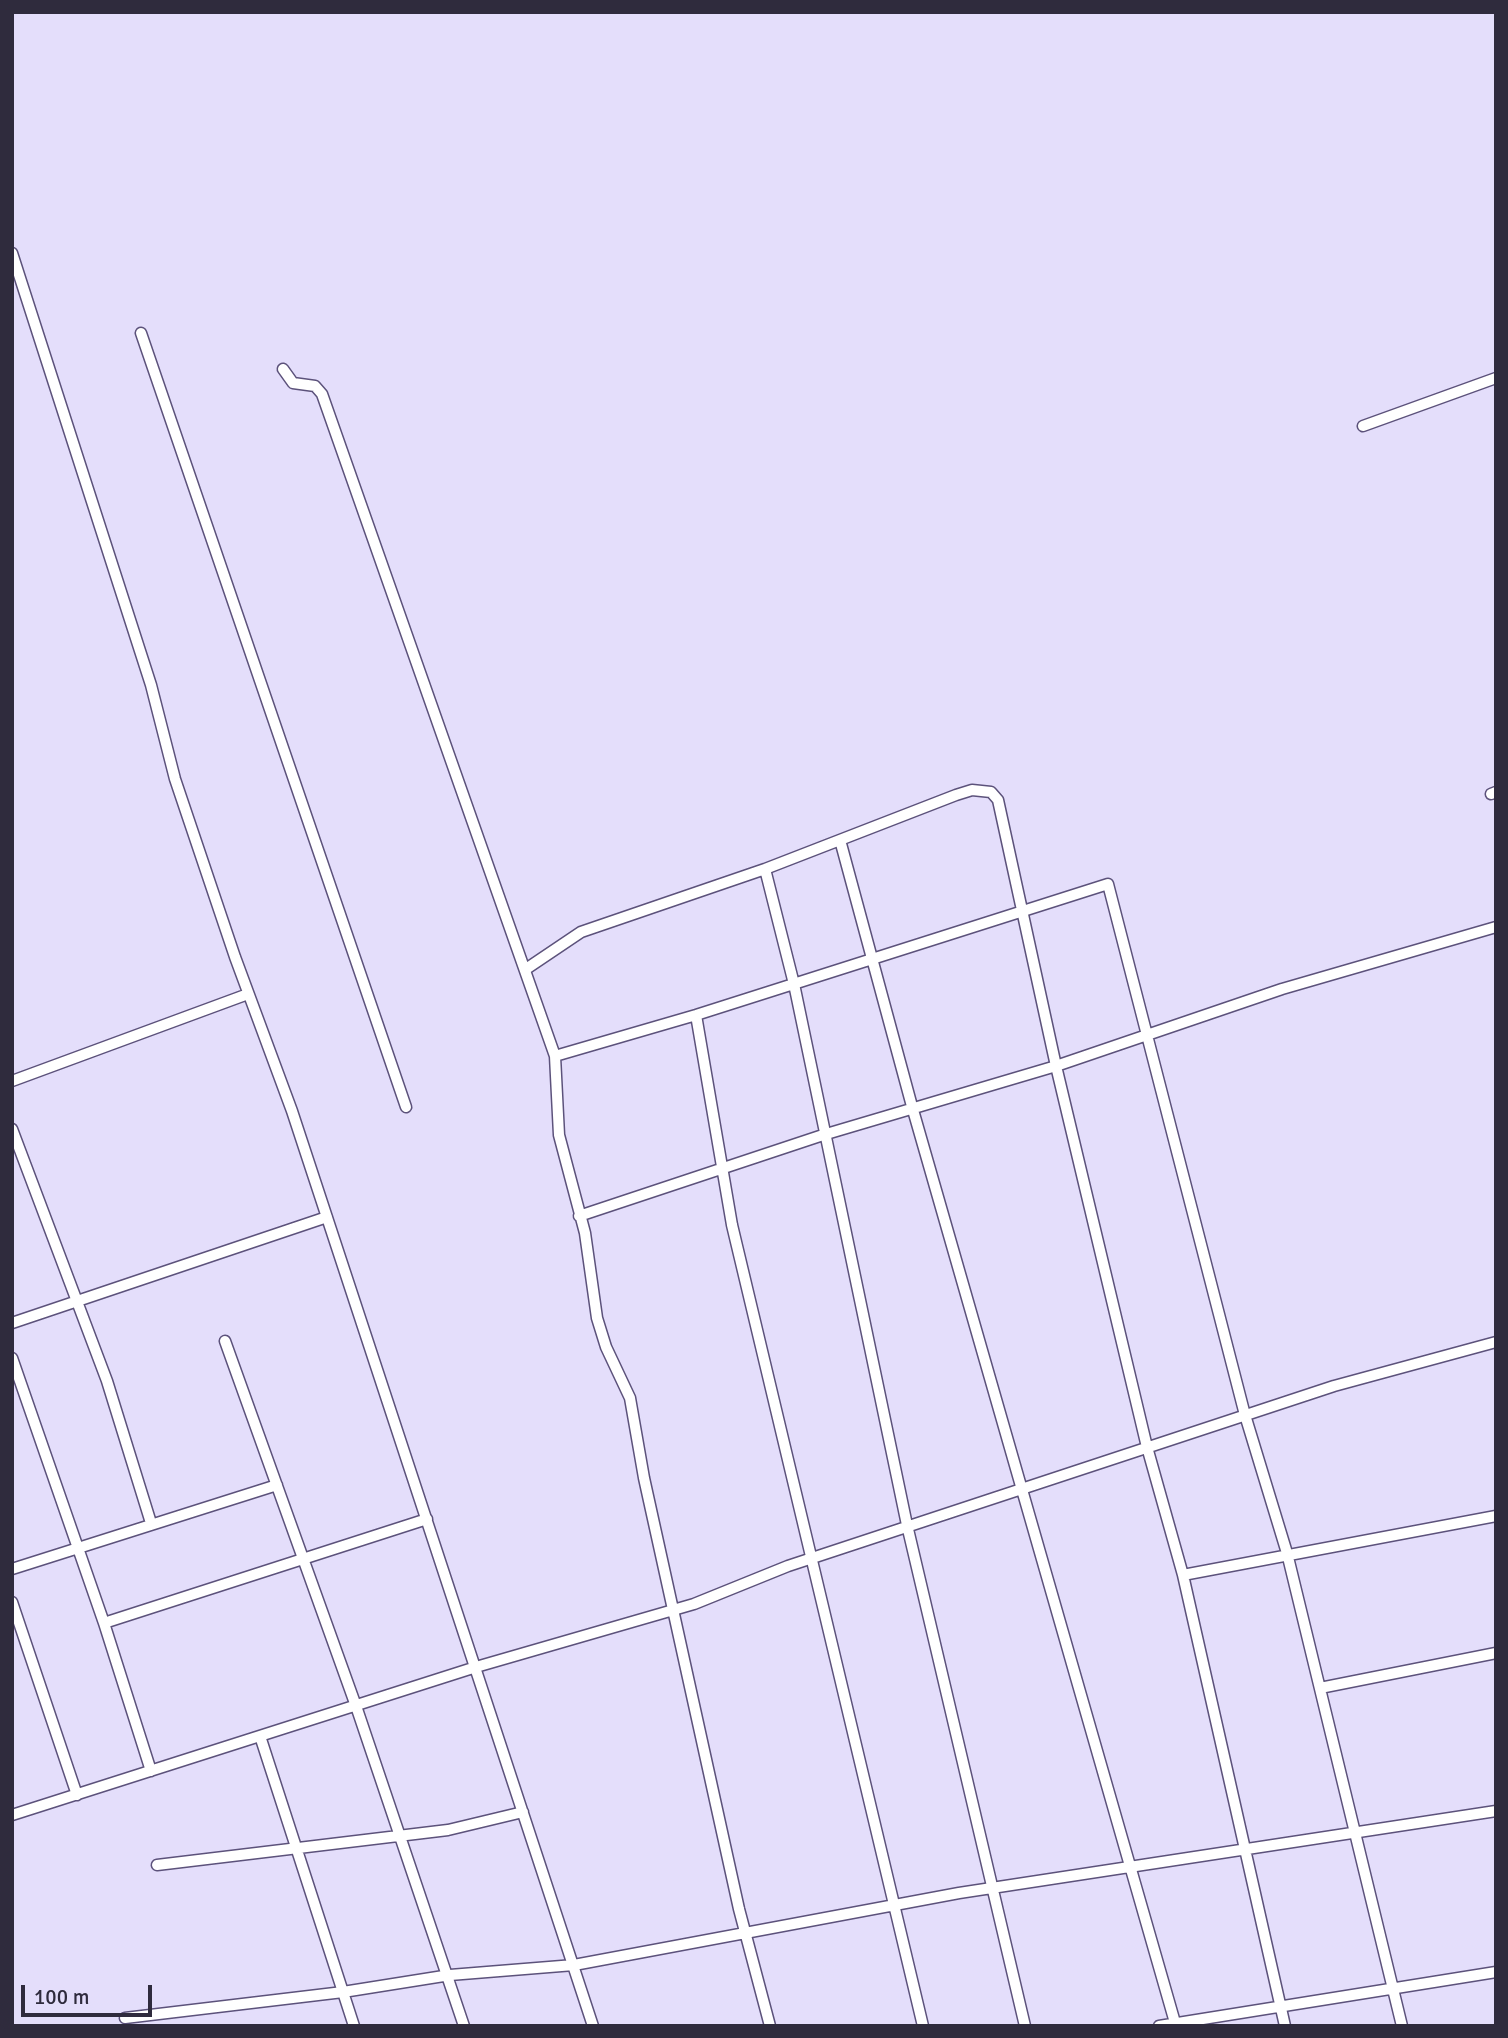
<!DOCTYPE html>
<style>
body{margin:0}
#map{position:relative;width:1508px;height:2038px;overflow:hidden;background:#e4defb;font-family:Signika,sans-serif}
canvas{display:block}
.frame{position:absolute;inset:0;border:14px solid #2f2b3d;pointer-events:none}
.scale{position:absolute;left:21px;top:1985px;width:131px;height:32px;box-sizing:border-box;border:4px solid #2f2b3d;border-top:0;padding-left:9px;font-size:21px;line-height:24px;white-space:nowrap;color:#2f2b3d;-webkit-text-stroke:5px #e4defb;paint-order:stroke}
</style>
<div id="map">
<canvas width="1508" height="2038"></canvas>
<div class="frame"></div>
<div class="scale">100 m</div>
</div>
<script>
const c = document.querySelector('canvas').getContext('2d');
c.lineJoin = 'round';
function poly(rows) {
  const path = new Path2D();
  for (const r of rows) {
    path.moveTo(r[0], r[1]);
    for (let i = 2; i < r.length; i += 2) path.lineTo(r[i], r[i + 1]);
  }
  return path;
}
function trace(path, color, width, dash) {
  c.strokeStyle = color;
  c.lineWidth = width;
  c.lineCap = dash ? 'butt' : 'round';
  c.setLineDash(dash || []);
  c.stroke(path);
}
const minor = poly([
 [12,253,151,685,175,779,235,957,292,1111,593,2026],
 [141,333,406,1107],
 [283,369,293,383,315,386,322,394,555,1056],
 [1363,426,1496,378],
 [1491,794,1496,792],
 [840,840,913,1110,1176,2026],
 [765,869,794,984,907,1525,1025,2026],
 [526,969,581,932,765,869,956,795,972,790,991,792,998,800,1056,1066,1147,1447,1183,1575,1285,2026],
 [696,1015,732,1225,923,2026],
 [12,1081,248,994],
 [12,1129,107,1381,151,1523],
 [579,1216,823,1135,1056,1066,1282,989,1496,927],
 [12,1323,327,1217],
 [225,1341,356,1706,464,2026],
 [12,1358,104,1623,151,1771],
 [12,1569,277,1485],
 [1183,1575,1496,1516],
 [12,1602,77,1795],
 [104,1623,427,1519],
 [1320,1688,1496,1653],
 [260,1736,354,2026],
 [12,1815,476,1667,694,1604,788,1566,1334,1386,1496,1342],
 [157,1865,448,1830,523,1812],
 [125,2018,343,1992,450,1975,574,1965,959,1893,1496,1811],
 [770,2026,739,1909,644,1478,630,1398,606,1347,597,1318,585,1233,559,1135,555,1056,696,1015,1108,884,1245,1415,1287,1553,1402,2026],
 [1159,2026,1496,1972]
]);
trace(minor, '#5c527b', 13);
trace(minor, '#fff', 10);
</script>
